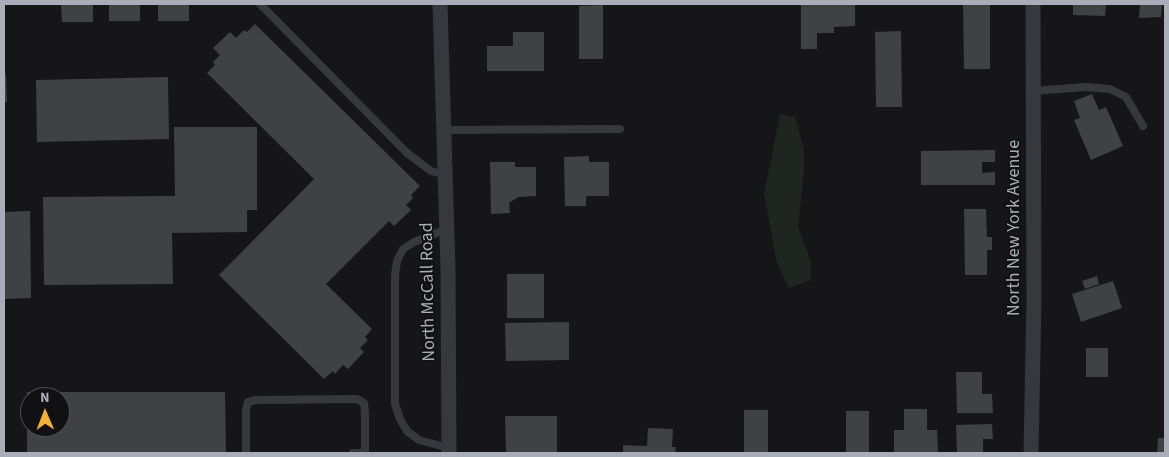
<!DOCTYPE html>
<style>
body{margin:0}
#map{position:relative;width:1169px;height:457px;overflow:hidden;background:#161618;font-family:"Source Sans 3",sans-serif}
canvas{display:block}
.frame{position:absolute;inset:0;border:5px solid #a8adb8;pointer-events:none}
.north{position:absolute;left:20px;top:387px;width:50px;height:50px;box-sizing:border-box;background:#111113;border:1px solid #4d4f55;border-radius:50%;rotate:359deg;font-size:14px;font-weight:700;line-height:20px;text-align:center;color:#a8adb8}
.north::after{content:'';display:block;margin:auto;width:18px;height:22px;background:#f2b134;clip-path:polygon(50% 0,100% 100%,50% 72%,0 100%)}
</style>
<div id="map">
<canvas width="1169" height="457"></canvas>
<div class="frame"></div>
<div class="north">N</div>
</div>
<script>
const c = document.querySelector('canvas').getContext('2d');
c.lineJoin = 'round';
function paint(path, color) {
  c.fillStyle = color;
  c.fill(path, 'evenodd');
}
function poly(rows) {
  const path = new Path2D();
  for (const r of rows) {
    path.moveTo(r[0], r[1]);
    for (let i = 2; i < r.length; i += 2) path.lineTo(r[i], r[i + 1]);
  }
  return path;
}
function trace(path, color, width, dash) {
  c.strokeStyle = color;
  c.lineWidth = width;
  c.lineCap = dash ? 'butt' : 'round';
  c.setLineDash(dash || []);
  c.stroke(path);
}
function label(font, color, halo, rows, align = 'center') {
  c.font = font + ' "Source Sans 3",sans-serif';
  c.lineWidth = 4;
  c.setLineDash([]);
  c.textBaseline = 'middle';
  c.strokeStyle = halo;
  c.fillStyle = color;
  for (const [text, x, y, turn = 0] of rows) {
    c.save();
    c.translate(x, y);
    c.rotate((+turn || 0) * Math.PI / 180);
    c.textAlign = isNaN(turn) ? turn : align;
    if (halo) c.strokeText(text, 0, 0);
    c.fillText(text, 0, 0);
    c.restore();
  }
}
paint(poly([
 [780,114,795,117,804,150,804,172,798,226,811,262,811,280,789,288,777,263,764,194]
]), '#1e261f');
paint(poly([
 [61,4,93,4,93,22,62,22],
 [109,4,140,4,140,21,109,21],
 [158,4,189,4,189,21,158,21],
 [801,4,855,4,855,26,834,27,834,33,817,33,817,49,801,49],
 [963,4,990,4,990,69,964,69],
 [1073,4,1106,4,1105,16,1073,15],
 [1140,4,1162,4,1161,17,1139,18],
 [603,5,603,59,579,59,579,6],
 [255,24,420,186,411,195,413,198,406,205,411,210,394,226,389,221,326,284,372,329,365,337,368,340,360,348,364,352,348,369,343,365,335,374,333,371,324,379,219,275,314,179,207,73,215,65,213,62,220,55,213,48,230,32,236,38,244,30,247,32],
 [901,31,902,107,876,107,875,32],
 [513,32,544,32,544,71,487,71,487,46,513,46],
 [4,75,6,75,7,102,4,102],
 [168,77,169,139,37,142,36,80],
 [1092,94,1099,110,1106,107,1123,146,1091,160,1074,120,1080,118,1074,101],
 [174,127,257,127,257,210,247,210,247,232,172,233,173,284,44,285,43,197,175,196],
 [995,150,995,162,982,162,982,173,995,172,995,185,921,185,921,151],
 [589,156,589,162,609,162,609,196,586,196,586,206,565,206,564,157],
 [490,162,515,162,515,167,536,167,536,196,518,197,509,203,510,213,491,214],
 [964,209,986,209,987,237,992,237,992,250,987,250,987,275,965,275],
 [30,211,31,298,4,299,4,212],
 [507,274,544,274,544,318,507,318],
 [1097,276,1099,284,1085,289,1082,281],
 [1113,281,1122,308,1081,322,1072,294],
 [569,322,569,360,506,361,505,323],
 [1086,348,1108,348,1108,377,1086,377],
 [956,372,982,372,982,394,992,394,993,413,957,413],
 [27,392,225,392,226,453,27,453],
 [30,397,60,397,60,427,30,427],
 [904,409,927,409,927,430,937,430,938,453,894,453,894,430,904,430],
 [744,410,768,410,768,453,744,453],
 [846,411,869,411,869,453,846,453],
 [505,416,557,416,557,453,506,453],
 [992,424,993,439,983,439,983,453,957,453,956,425],
 [648,428,673,429,672,447,676,447,675,453,623,453,623,445,647,446],
 [1158,438,1165,438,1165,453,1157,453]
]), '#404145');
trace(poly([
 [260,4,407,153,431,171,446,175],
 [1033,91,1085,87,1110,89,1126,97,1143,126],
 [444,130,620,129],
 [447,229,414,242,403,249,397,261,395,275,395,404,400,419,407,431,419,440,449,448],
 [246,453,246,410,248,402,256,400,357,399,364,403,365,412,365,453],
 [353,453,365,453]
]), '#37383d', 8);
trace(poly([
 [440,4,448,269,449,453],
 [1031,453,1034,300,1033,4]
]), '#37383d', 15);
label('18px', '#a8adb8', '#111113', [
 ["North New York Avenue",1015,228,-90],
 ["North McCall Road",429,292,-91]
]);
</script>
